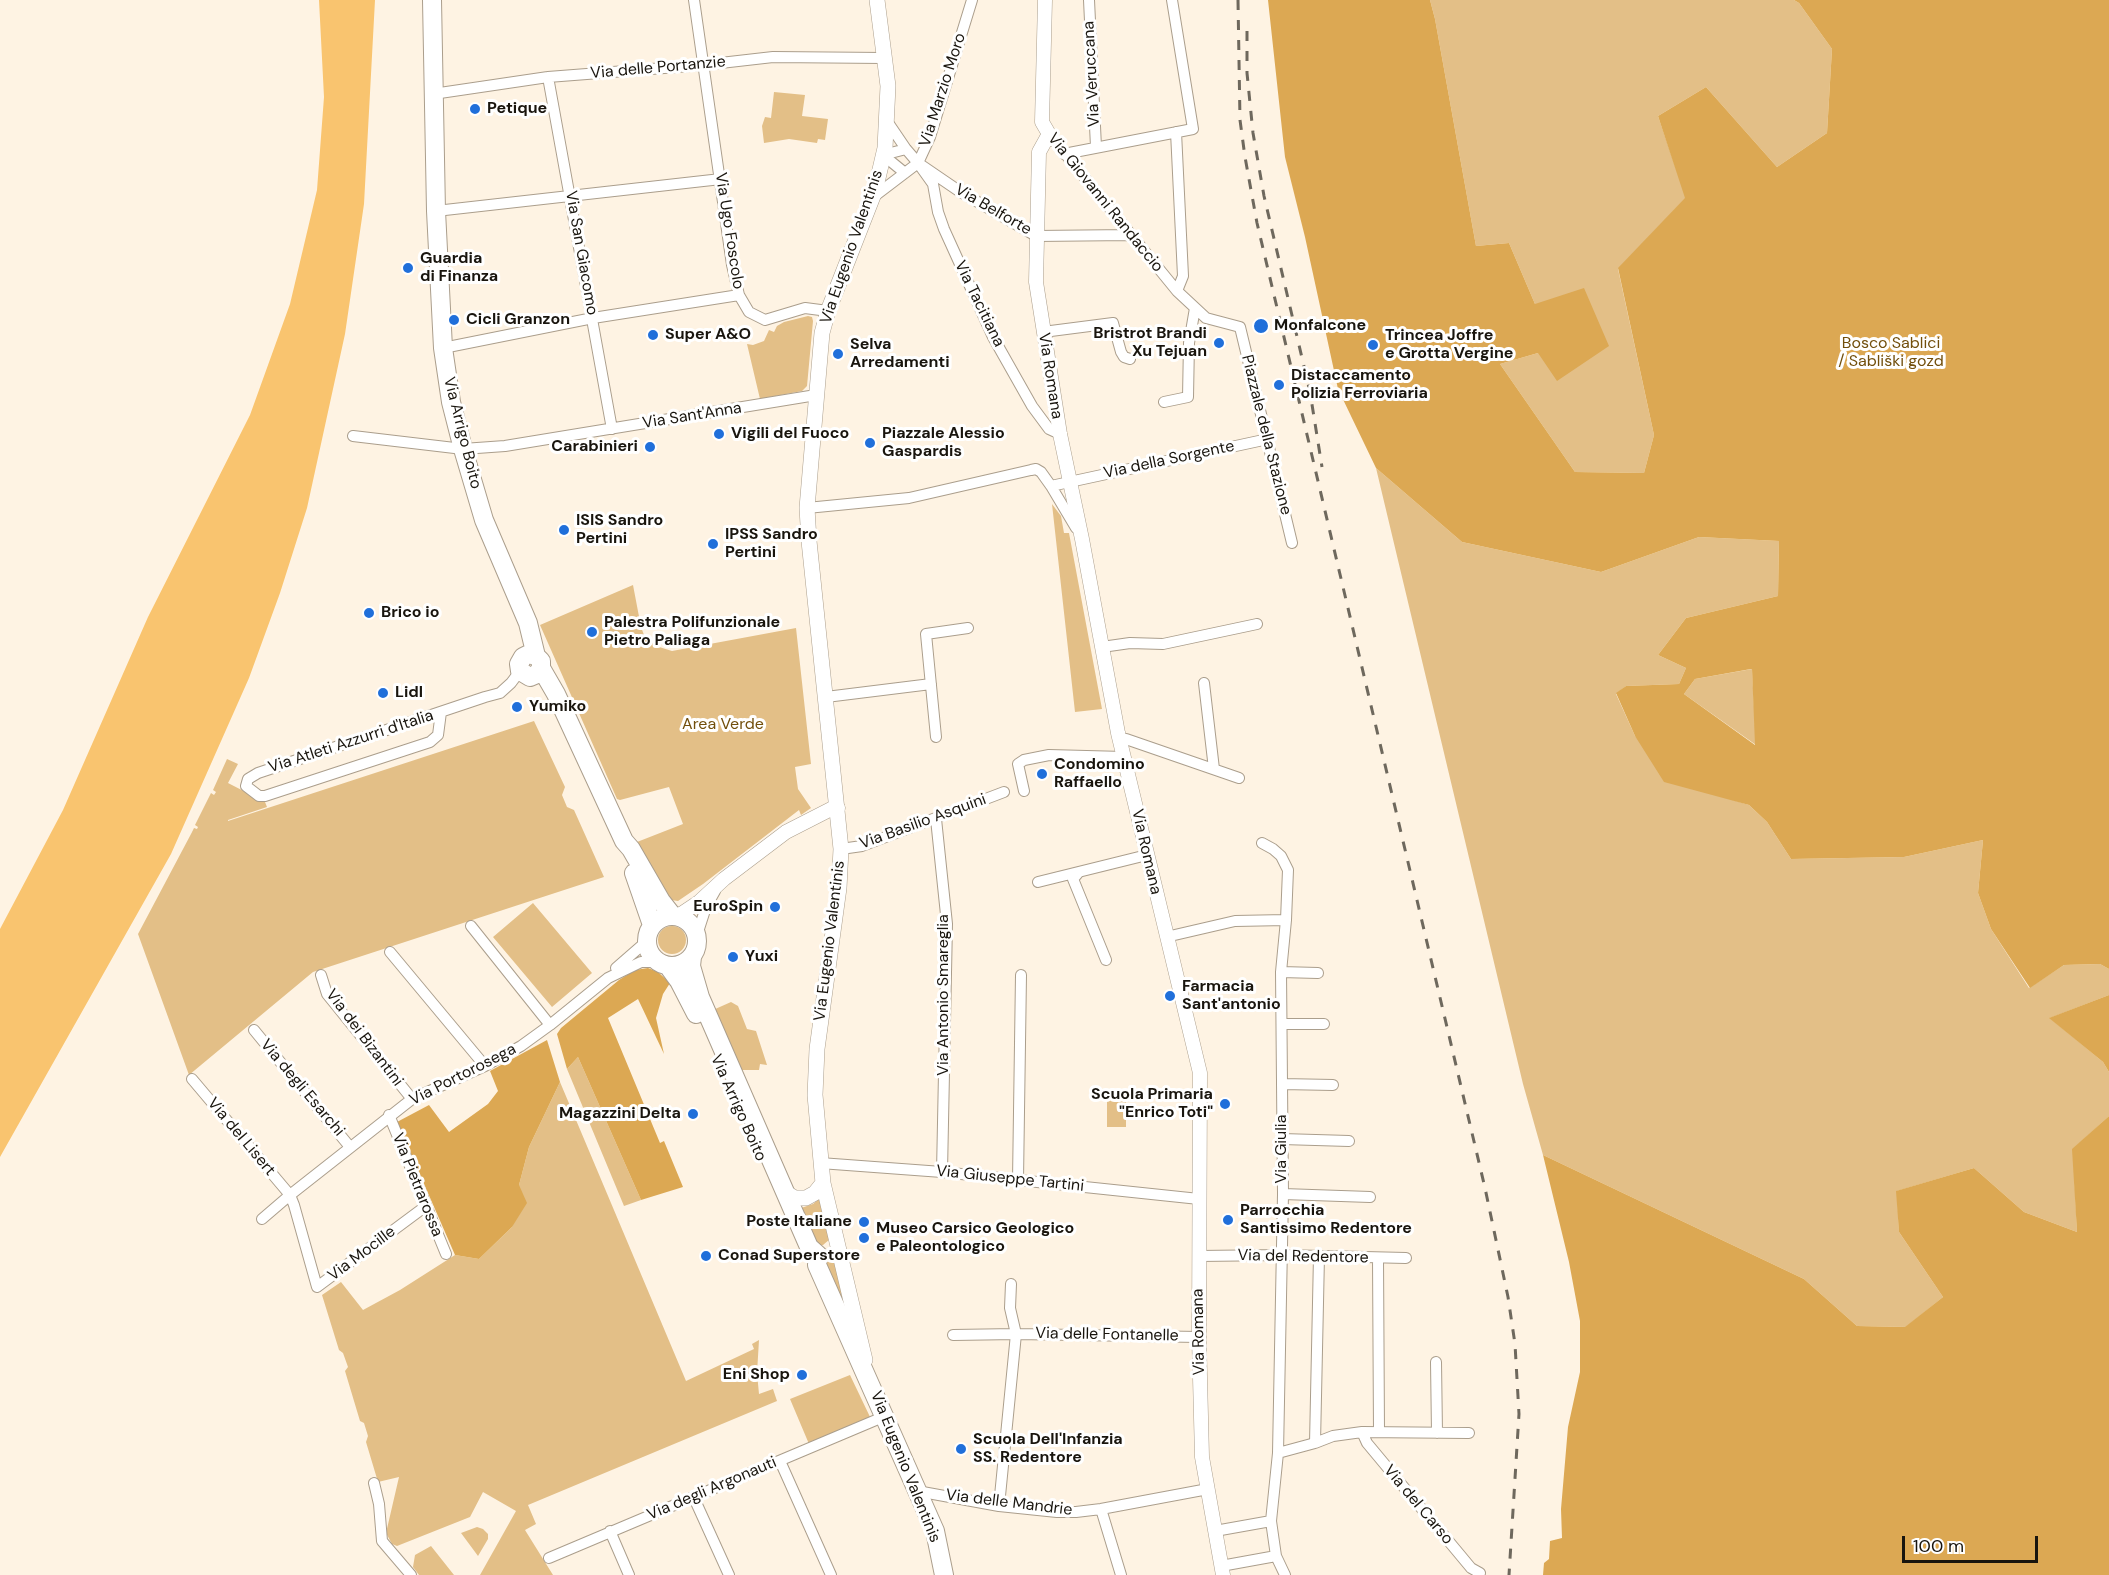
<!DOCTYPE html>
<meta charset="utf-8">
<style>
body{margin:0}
#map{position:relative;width:2109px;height:1575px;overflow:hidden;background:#fef3e3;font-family:"DM Sans",sans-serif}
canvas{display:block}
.scale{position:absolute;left:1902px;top:1536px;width:136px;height:27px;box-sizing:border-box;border:3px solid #19150e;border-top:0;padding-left:8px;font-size:18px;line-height:21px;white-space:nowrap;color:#19150e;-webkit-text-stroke:4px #fff;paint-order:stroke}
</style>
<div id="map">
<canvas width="2109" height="1575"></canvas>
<div class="scale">100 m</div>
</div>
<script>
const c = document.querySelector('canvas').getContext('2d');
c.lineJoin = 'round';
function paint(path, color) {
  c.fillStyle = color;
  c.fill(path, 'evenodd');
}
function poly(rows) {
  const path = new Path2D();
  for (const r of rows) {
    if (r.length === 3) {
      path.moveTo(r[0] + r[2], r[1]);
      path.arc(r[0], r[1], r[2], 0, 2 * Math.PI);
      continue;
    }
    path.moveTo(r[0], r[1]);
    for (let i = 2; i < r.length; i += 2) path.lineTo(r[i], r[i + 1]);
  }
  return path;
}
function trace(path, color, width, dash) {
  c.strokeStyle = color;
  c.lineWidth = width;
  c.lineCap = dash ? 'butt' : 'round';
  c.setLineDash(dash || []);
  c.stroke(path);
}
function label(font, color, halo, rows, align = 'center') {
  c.font = font + ' "DM Sans",sans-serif';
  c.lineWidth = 6;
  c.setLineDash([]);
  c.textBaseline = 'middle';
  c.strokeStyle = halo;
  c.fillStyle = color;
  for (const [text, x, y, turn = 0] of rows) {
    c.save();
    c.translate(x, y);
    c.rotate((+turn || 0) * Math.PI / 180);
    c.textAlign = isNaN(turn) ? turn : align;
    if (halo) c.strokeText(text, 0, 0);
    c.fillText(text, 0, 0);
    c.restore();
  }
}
paint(poly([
 [1430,0,1794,0,1799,3,1832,49,1827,133,1777,167,1706,87,1658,116,1686,198,1618,269,1654,435,1644,473,1575,472,1500,364,1538,353,1535,304,1509,243,1476,246,1435,19],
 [774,92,805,95,802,116,828,119,825,140,818,139,817,143,789,139,764,143,762,126,765,117,771,118],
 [808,316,812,317,813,321,807,386,802,391,760,399,747,344,753,345,764,341,769,330,774,332,777,326,784,322],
 [1376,468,1462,542,1601,572,1699,537,1779,541,1778,596,1686,618,1658,655,1686,668,1679,684,1626,686,1616,694,1635,736,1720,796,1749,805,1767,822,1791,859,1904,857,1983,840,1978,893,1991,929,2029,988,2064,965,2100,964,2109,969,2109,995,2050,1018,2103,1062,2109,1072,2109,1116,2073,1149,2077,1232,2024,1212,1974,1168,1897,1191,1899,1232,1943,1297,1906,1327,1857,1326,1804,1279,1543,1155,1523,1084],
 [1052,504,1061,516,1064,533,1069,533,1102,709,1075,712],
 [633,585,641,627,644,635,656,646,672,651,796,628,811,764,795,767,798,789,811,808,801,815,799,810,703,884,678,901,671,900,669,898,637,842,683,824,669,787,620,800,617,799,540,625],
 [1752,669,1756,745,1684,694,1695,679],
 [534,721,565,787,562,795,567,807,574,810,604,877,313,972,189,1075,138,934,191,834,194,828,197,829,198,827,195,825,211,793,214,795,216,792,213,790,227,759,238,764,228,783,265,802,267,807,228,820,228,821],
 [533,903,592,973,552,1007,493,937],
 [672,940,14],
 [731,1002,738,1006,747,1029,756,1031,767,1065,760,1064,759,1070,738,1070,713,1010],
 [578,1057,641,1200,624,1206,567,1069],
 [560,1082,686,1381,754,1349,752,1344,759,1340,757,1373,759,1394,773,1389,777,1401,528,1505,536,1524,525,1530,553,1575,480,1575,516,1511,483,1492,470,1517,397,1546,392,1544,386,1533,399,1477,378,1482,366,1442,368,1436,364,1423,360,1421,345,1371,348,1367,343,1353,339,1350,322,1295,341,1282,363,1310,400,1290,455,1255,479,1259,512,1227,519,1185,529,1147],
 [1107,1096,1126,1096,1126,1127,1107,1127],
 [819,1199,830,1239,823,1245,818,1246,801,1208,813,1204],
 [832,1250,845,1309,822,1254],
 [850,1375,871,1419,809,1444,790,1399],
 [477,1527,483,1529,488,1534,488,1539,478,1556,461,1533],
 [431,1546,454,1575,419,1575,413,1567,415,1555]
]), '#e3bf87');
paint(poly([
 [1268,0,1430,0,1435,19,1476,246,1509,243,1535,304,1584,288,1609,346,1557,381,1538,353,1500,364,1575,472,1644,473,1654,435,1618,268,1685,198,1658,116,1706,87,1777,167,1827,133,1832,49,1799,3,1794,0,2109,0,2109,969,2100,964,2064,965,2030,988,1991,929,1978,893,1983,840,1904,857,1791,859,1767,822,1749,805,1664,782,1635,736,1616,693,1626,686,1679,684,1686,668,1658,655,1686,618,1778,596,1779,541,1699,537,1601,572,1462,542,1376,468,1338,389,1305,237,1285,157],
 [1751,669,1752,669,1755,745,1684,694,1695,679],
 [648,968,658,972,670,983,663,994,656,1018,664,1054,638,999,608,1018,660,1143,664,1141,683,1187,641,1200,578,1057,567,1069,557,1034,561,1028,619,980,635,970],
 [2109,995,2109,1072,2103,1062,2049,1018],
 [547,1040,560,1082,529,1147,519,1185,527,1203,512,1227,479,1259,455,1255,397,1122,429,1105,449,1132,488,1104,498,1091,490,1071],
 [2109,1116,2109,1575,1543,1575,1544,1563,1549,1559,1550,1541,1562,1538,1561,1509,1568,1427,1580,1372,1580,1321,1569,1262,1543,1155,1804,1279,1857,1326,1905,1327,1943,1297,1899,1232,1896,1191,1974,1168,2024,1212,2077,1232,2072,1149]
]), '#dca853');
paint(poly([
 [319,0,375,0,364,204,345,334,307,508,280,593,249,678,171,854,0,1157,0,929,63,810,148,617,250,415,290,304,317,190,324,97]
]), '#f9c46f');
const minor = poly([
 [694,0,732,265,739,295,749,312,765,320,805,308,828,311],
 [1089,0,1096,147],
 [548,77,612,429],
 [433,94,548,77,703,65,773,57,884,58],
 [887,121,906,149,918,163,959,191,1036,236,1130,235],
 [1176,132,1183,276,1177,291],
 [1049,134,1177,291,1206,318,1240,327,1292,543],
 [1064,154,1193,129,1172,0],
 [883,155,905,173],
 [883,155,906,149],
 [918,163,933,184,938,212,944,229,993,337,1032,406,1049,429,1060,434],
 [872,198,918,163,930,137,972,0],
 [436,211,721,179],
 [1043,332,1113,323,1121,352,1124,357,1130,359],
 [443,348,593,318,739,295],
 [1164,402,1188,397,1189,343,1195,308],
 [353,436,463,449,505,446,816,395],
 [1051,486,1076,528],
 [807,508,909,498,1031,470,1036,469,1041,472,1051,486,1268,439],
 [1102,647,1130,643,1163,644,1257,624],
 [1204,683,1214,769],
 [826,697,931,684],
 [441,712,438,735,430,742,265,796,259,796,246,786,248,779,258,773,485,697,500,693,511,683,520,671],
 [936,737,926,634,968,628],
 [1120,740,1126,739,1239,778],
 [1024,791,1018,764,1024,760,1049,755,1124,757],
 [936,819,947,924,942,1172],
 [1262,843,1273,849,1281,856,1288,870,1286,920,1281,972,1283,1194,1278,1453,1271,1521,1276,1556,1285,1575],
 [841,849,862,846,1004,792],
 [1079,872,1073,879,1106,960],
 [1038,882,1147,855],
 [471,926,550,1025],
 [697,935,706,907,715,891],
 [1166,937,1235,921,1286,920],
 [390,952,485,1066],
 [616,968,647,941],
 [1281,972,1318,973],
 [321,975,327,994,412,1099],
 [1282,1024,1324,1024],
 [254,1030,350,1147],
 [192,1079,290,1195,294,1205,317,1287,426,1206],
 [1282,1084,1333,1085],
 [389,1115,446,1254],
 [1282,1139,1349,1141],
 [820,1163,942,1172,1199,1199],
 [1018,1180,1021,975],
 [1283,1194,1370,1197],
 [262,1219,290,1195,412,1099,485,1066,521,1046,550,1025,608,978,641,962,658,962],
 [1199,1256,1282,1255,1406,1258],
 [1378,1258,1379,1431],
 [953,1335,1016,1334,1199,1337],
 [1436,1362,1437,1433],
 [1362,1432,1367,1443,1471,1568,1480,1573],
 [1315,1443,1319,1256],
 [1278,1453,1315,1443,1333,1436,1362,1432,1469,1433],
 [780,1461,831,1575],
 [374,1483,379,1504,382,1541,411,1575],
 [917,1491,999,1506,1057,1512,1076,1512,1101,1509,1208,1489],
 [694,1498,729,1575],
 [999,1506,1016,1334,1010,1308,1011,1284],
 [1101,1509,1121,1575],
 [610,1531,629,1575],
 [1215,1531,1271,1521],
 [549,1558,876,1420],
 [1221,1566,1276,1556]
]);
const tertiary = poly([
 [1045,0,1042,122,1049,134,1039,152,1036,282,1060,434,1082,539,1118,733,1200,1073,1199,1337,1202,1457,1223,1575],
 [678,916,699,902,724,879,786,832,831,809,838,808]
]);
const secondary = poly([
 [786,1193,795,1198,806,1198,815,1193,823,1183],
 [865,1360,823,1183,815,1095,817,1049,839,888,841,849,809,541,807,508,822,333,828,311,875,191,885,148,888,86,877,0]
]);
const primary = poly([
 [432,0,436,211,443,348,451,402,463,449,484,520,528,623,536,656,541,661,541,668,556,694,624,841,631,849,661,901,672,915],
 [536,656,529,654,523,657,519,664,520,671,530,677,537,674,541,668],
 [634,873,652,925],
 [672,941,25],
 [692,957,691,966,700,997,809,1247,818,1255,817,1265,935,1531,944,1575],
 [668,966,679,981,696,1014]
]);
trace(minor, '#ab9e8c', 12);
trace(tertiary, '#ab9e8c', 15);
trace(secondary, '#ab9e8c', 16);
trace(primary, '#ab9e8c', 20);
trace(minor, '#fff', 10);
trace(tertiary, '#fff', 14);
trace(secondary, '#fff', 15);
trace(primary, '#fff', 18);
trace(poly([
 [1238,0,1240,120,1245,157,1257,223,1485,1188,1508,1297,1515,1344,1519,1414,1509,1575],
 [1247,31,1247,73,1253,133,1264,196,1310,392,1322,467]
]), '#6e685d', 3, [10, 10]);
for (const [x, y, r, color] of [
 [475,109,6,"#206fda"],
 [408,268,6,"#206fda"],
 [454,320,6,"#206fda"],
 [1261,326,8,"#206fda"],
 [653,335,6,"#206fda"],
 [1219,343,6,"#206fda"],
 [1373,345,6,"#206fda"],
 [838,354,6,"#206fda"],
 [1279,385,6,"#206fda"],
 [719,434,6,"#206fda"],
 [870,443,6,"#206fda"],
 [650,447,6,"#206fda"],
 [564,530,6,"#206fda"],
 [713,544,6,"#206fda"],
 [369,613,6,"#206fda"],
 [592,632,6,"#206fda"],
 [383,693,6,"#206fda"],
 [517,707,6,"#206fda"],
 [1042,774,6,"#206fda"],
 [775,907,6,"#206fda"],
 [733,957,6,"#206fda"],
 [1170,996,6,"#206fda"],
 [1225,1104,6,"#206fda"],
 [693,1114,6,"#206fda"],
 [1228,1220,6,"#206fda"],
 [864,1222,6,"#206fda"],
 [864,1238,6,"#206fda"],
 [706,1256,6,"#206fda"],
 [802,1375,6,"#206fda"],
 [961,1449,6,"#206fda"]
]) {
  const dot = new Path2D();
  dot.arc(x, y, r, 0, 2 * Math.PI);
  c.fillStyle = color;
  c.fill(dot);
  trace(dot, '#fff', 2);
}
label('16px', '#19150e', '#fff', [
 ["Via delle Portanzie",658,68,-5],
 ["Via Veruccana",1092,74,-93],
 ["Via Marzio Moro",943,90,-72],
 ["Via Giovanni Randaccio",1105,203,51],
 ["Via Belforte",993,210,30],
 ["Via Ugo Foscolo",729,231,81],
 ["Via Eugenio Valentinis",852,247,-71],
 ["Via San Giacomo",581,253,80],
 ["Via Tacitiana",979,304,64],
 ["Via Romana",1050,376,81],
 ["Via Sant'Anna",692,416,-9],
 ["Via Arrigo Boito",462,433,76],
 ["Piazzale della Stazione",1266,435,76],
 ["Via della Sorgente",1169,460,-12],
 ["Via Atleti Azzurri d'Italia",351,742,-18],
 ["Via Basilio Asquini",923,822,-20],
 ["Via Romana",1146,852,77],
 ["Via Eugenio Valentinis",830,941,-83],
 ["Via Antonio Smareglia",944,995,-90],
 ["Via dei Bizantini",364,1038,53],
 ["Via Portorosega",463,1075,-27],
 ["Via degli Esarchi",302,1088,50],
 ["Via Arrigo Boito",738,1108,66],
 ["Via del Lisert",241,1137,50],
 ["Via Giulia",1282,1149,-90],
 ["Via Giuseppe Tartini",1010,1179,6],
 ["Via Pietrarossa",417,1185,68],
 ["Via Mocille",362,1254,-37],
 ["Via del Redentore",1303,1257,1],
 ["Via Romana",1199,1332,-91],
 ["Via delle Fontanelle",1107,1335,1],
 ["Via Eugenio Valentinis",905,1467,68],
 ["Via degli Argonauti",712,1489,-23],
 ["Via delle Mandrie",1009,1503,7],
 ["Via del Carso",1418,1505,50]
]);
label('bold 16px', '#19150e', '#fff', [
 ["Petique",487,109],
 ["Guardia",420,259],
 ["di Finanza",420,277],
 ["Cicli Granzon",466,320],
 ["Monfalcone",1274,326],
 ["Bristrot Brandi",1207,334,"right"],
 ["Xu Tejuan",1207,352,"right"],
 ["Super A&O",665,335],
 ["Trincea Joffre",1385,336],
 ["e Grotta Vergine",1385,354],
 ["Selva",850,345],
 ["Arredamenti",850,363],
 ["Distaccamento",1291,376],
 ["Polizia Ferroviaria",1291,394],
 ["Vigili del Fuoco",731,434],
 ["Piazzale Alessio",882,434],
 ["Gaspardis",882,452],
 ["Carabinieri",638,447,"right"],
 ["ISIS Sandro",576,521],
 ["Pertini",576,539],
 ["IPSS Sandro",725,535],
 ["Pertini",725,553],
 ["Brico io",381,613],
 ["Palestra Polifunzionale",604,623],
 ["Pietro Paliaga",604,641],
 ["Lidl",395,693],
 ["Yumiko",529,707],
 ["Condomino",1054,765],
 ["Raffaello",1054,783],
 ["EuroSpin",763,907,"right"],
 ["Yuxi",745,957],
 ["Farmacia",1182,987],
 ["Sant'antonio",1182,1005],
 ["Scuola Primaria",1213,1095,"right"],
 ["\"Enrico Toti\"",1213,1113,"right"],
 ["Magazzini Delta",681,1114,"right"],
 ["Parrocchia",1240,1211],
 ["Santissimo Redentore",1240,1229],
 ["Poste Italiane",852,1222,"right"],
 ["Museo Carsico Geologico",876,1229],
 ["e Paleontologico",876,1247],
 ["Conad Superstore",718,1256],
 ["Eni Shop",790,1375,"right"],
 ["Scuola Dell'Infanzia",973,1440],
 ["SS. Redentore",973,1458]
], 'left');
label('16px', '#724f0c', '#fff', [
 ["Bosco Sablici",1891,344],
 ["/ Sabliški gozd",1891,362],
 ["Area Verde",723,725]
]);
</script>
